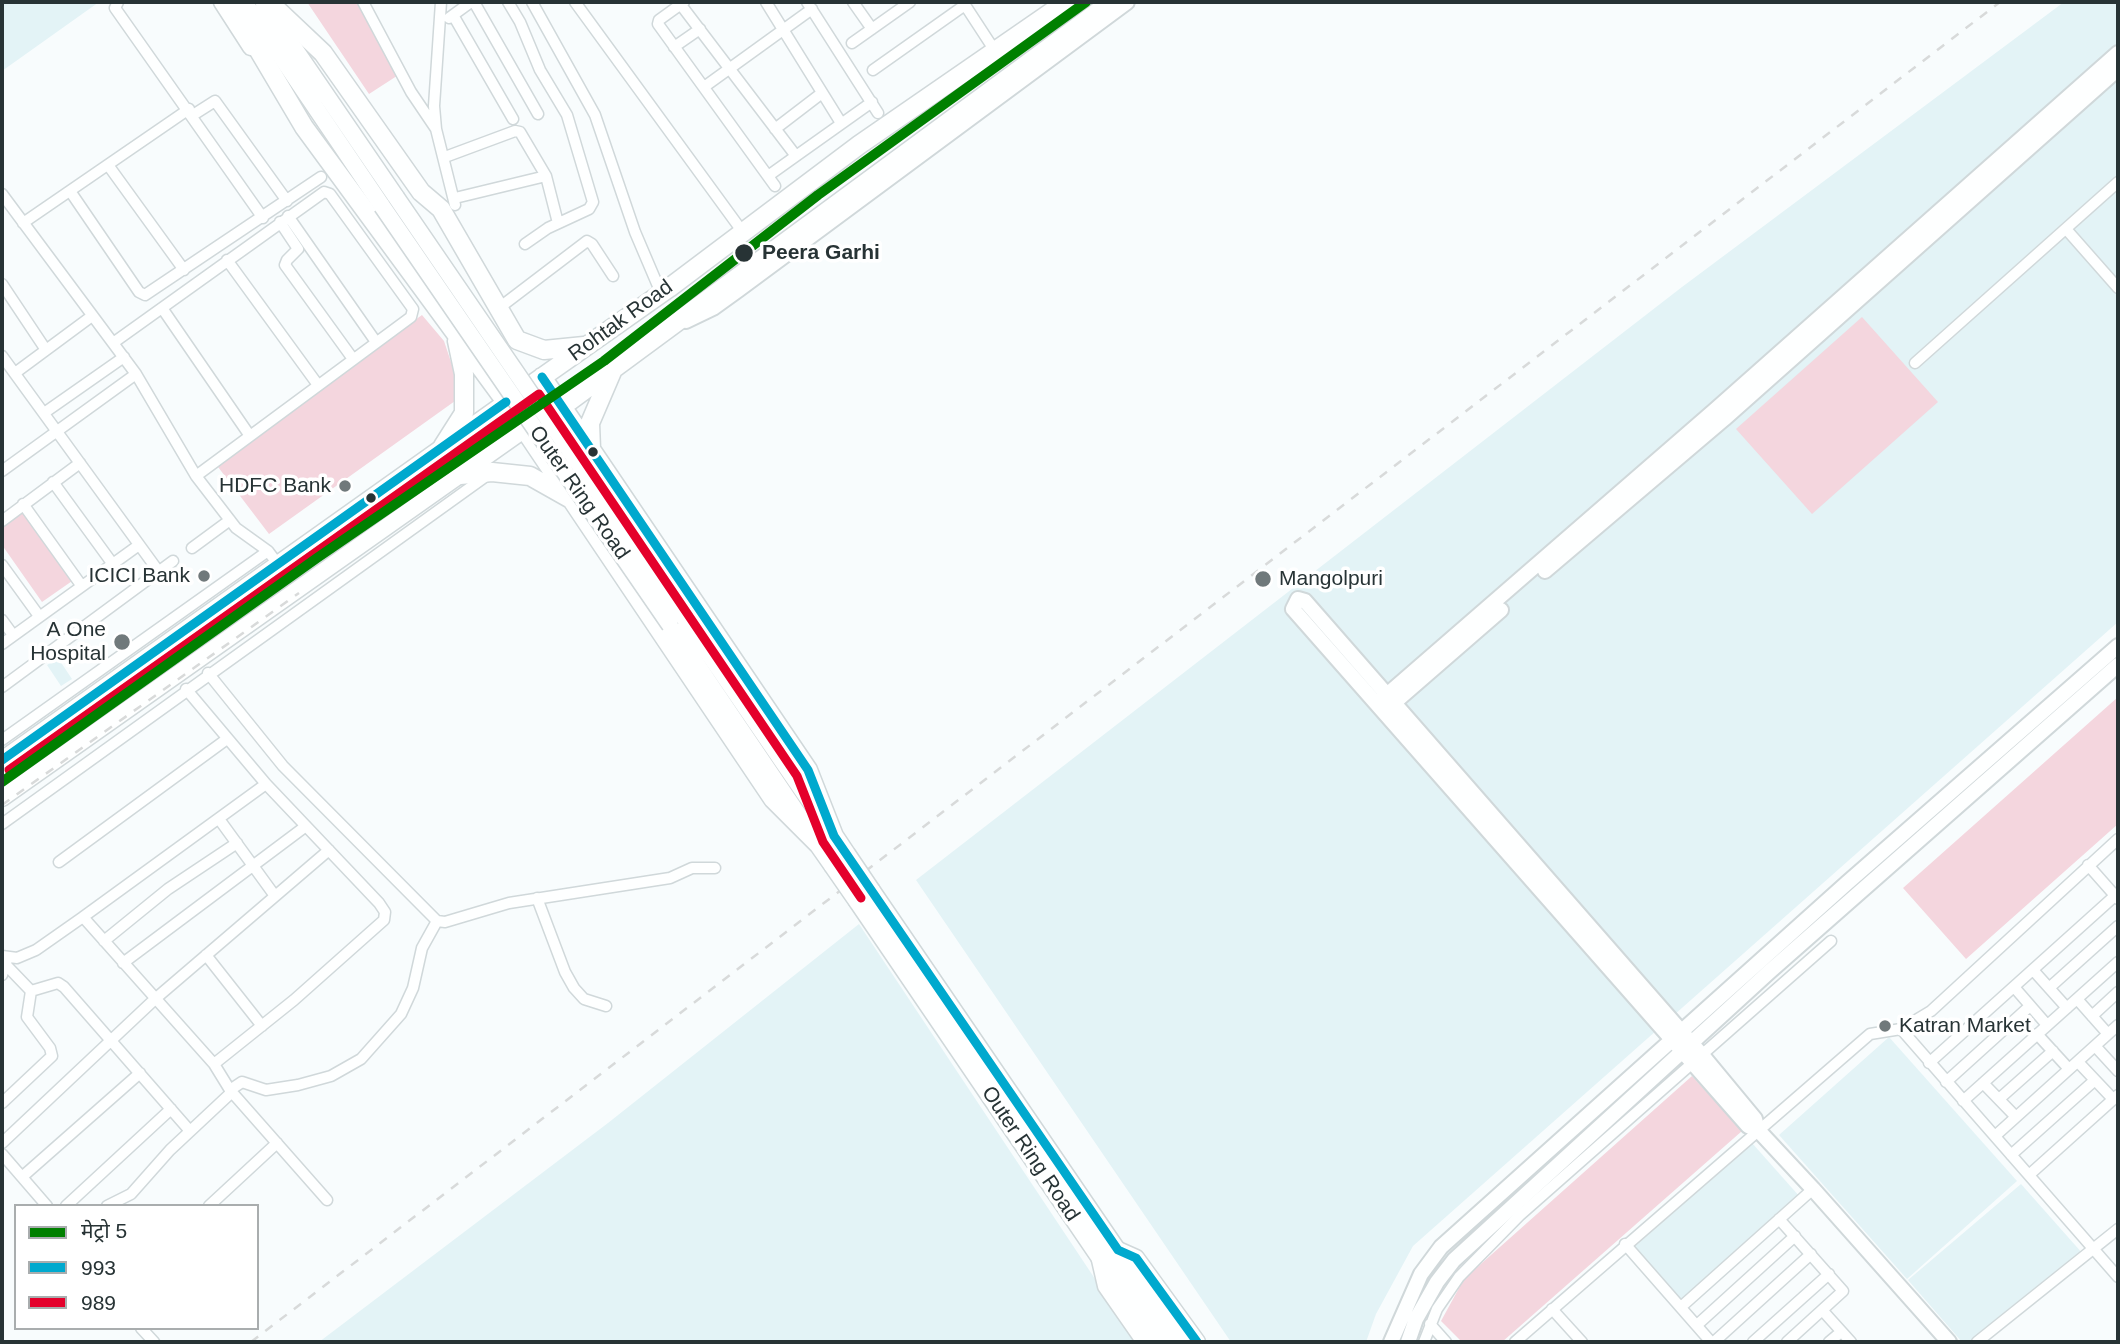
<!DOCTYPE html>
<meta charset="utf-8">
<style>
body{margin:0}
#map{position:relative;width:2120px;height:1344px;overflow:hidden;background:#f8fcfd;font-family:Helvetica,"Noto Sans Devanagari",sans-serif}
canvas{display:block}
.frame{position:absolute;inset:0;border:4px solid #273335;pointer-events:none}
.legend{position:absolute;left:14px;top:1204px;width:245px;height:126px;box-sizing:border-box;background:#fff;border:2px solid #a9adae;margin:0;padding:9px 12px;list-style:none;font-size:21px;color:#273335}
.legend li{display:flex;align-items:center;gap:14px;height:35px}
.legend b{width:35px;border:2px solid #a9adae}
</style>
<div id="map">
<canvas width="2120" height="1344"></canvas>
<div class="frame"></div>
<ul class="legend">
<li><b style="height:9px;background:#008000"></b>मेट्रो 5</li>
<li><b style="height:9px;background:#00a9ce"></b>993</li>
<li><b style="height:9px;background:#e4002b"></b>989</li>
</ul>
</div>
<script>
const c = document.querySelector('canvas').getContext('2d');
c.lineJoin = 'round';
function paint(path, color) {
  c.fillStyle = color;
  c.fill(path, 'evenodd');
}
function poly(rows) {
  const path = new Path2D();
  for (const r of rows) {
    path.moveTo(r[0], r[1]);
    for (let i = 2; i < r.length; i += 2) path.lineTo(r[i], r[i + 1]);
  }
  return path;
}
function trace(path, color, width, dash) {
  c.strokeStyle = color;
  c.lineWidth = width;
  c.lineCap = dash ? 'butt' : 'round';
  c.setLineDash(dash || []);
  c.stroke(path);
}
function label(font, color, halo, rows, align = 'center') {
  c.font = font + ' Helvetica,sans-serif';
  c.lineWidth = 7;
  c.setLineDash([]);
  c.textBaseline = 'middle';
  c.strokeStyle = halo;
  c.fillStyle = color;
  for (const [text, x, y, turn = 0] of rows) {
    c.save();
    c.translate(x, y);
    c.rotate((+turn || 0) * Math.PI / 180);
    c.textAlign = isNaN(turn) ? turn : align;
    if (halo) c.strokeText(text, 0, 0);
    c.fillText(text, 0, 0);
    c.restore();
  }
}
paint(poly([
 [2,2,99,2,2,71],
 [2064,2,2118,2,2118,622,1413,1246,1376,1314,1366,1342,1231,1342,916,880,1682,287],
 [58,658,72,679,61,686,47,665],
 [859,924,1137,1342,319,1342,608,1123],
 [1889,1037,2017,1181,1907,1279,1779,1135],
 [1752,1143,1800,1197,1681,1302,1633,1248],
 [2021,1184,2083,1254,1968,1342,1962,1342,1908,1280]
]), '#e3f3f6');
paint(poly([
 [307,2,358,2,403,72,369,94],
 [422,315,444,341,454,371,455,401,269,534,215,463],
 [1862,317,1938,402,1812,514,1736,429],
 [26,509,75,579,42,602,2,545,2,526],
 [2118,697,2118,824,1966,959,1903,888],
 [1692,1076,1742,1131,1502,1342,1462,1342,1441,1321,1464,1279]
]), '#f4d6de');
const street = poly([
 [118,2,115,8,263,218],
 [363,2,411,92,436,129,455,205],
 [474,2,538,114],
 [508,2,520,22,540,70,567,115,593,202,589,209,548,228,525,244],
 [532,2,595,115,635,232,661,293],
 [575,2,742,231],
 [684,2,659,20,658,24,775,186],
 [766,2,841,123],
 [807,2,878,113],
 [853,2,872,29],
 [963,2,995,51],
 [681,5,796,156,872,102],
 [453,15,513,119],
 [449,18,471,2],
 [852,43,910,2],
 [674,47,700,29],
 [873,70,965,5],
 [704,87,812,9],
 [193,115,215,101,287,201],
 [436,129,434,106,441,2],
 [775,129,822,93],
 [445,157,515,131,520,132,546,176,558,223],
 [108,165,184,270],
 [768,176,796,156],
 [70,191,139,292,145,295,321,177],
 [2,194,136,374,196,476,236,528,268,551,277,563],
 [455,198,546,176],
 [288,216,376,342],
 [280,222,298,249,287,260,285,265,353,359],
 [23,223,189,109],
 [2066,229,2118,288],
 [227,260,318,385],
 [2,284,46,350],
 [162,308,250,436],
 [499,308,587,241,592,244,613,276],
 [113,343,324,192,330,194,413,309,411,317,196,476],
 [2,356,159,572],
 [1915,363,2118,182],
 [15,373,92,316],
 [44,413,124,357],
 [2,471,136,374],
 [53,482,112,563],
 [23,504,81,585],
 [2,521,80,463],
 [192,548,230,520],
 [2,565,39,616],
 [2,620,13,635],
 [2,644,139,545],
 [208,673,283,766,437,921,445,922,509,903,670,878,692,868,715,868],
 [2,687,173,561],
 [2,740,268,551],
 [219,819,275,896],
 [2,824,489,474],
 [59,862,227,739],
 [2088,865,2118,899],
 [537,898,565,972,574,988,584,999,606,1006],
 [83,917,266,784],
 [104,941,168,889,237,843],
 [206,955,262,1026],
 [2,956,17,958,36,950,83,917,214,1064,294,1000,384,920,385,912,379,903,266,784,186,689],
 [123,963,306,826],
 [5,964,31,991,58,983,64,987,190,1131],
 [2033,970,2067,1008],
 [2,975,7,959],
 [2014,987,2047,1025],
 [2049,988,2118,926],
 [2077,999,2108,1034],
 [2092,1016,2118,992],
 [1901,1029,2118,1277],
 [2037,1034,2069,1069],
 [2095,1046,2118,1071],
 [2078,1062,2113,1099],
 [1929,1063,2118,893],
 [214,1064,230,1090,327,1200],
 [1946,1082,2030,1006],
 [1983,1083,2016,1117],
 [230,1090,242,1082,266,1090,298,1085,331,1076,361,1059,401,1014,413,988,422,948,437,921],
 [1999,1099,2053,1051],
 [1963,1101,2118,962],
 [2,1103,52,1056,50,1048,27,1017,31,991],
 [1995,1136,2118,1025],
 [2,1143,155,999,329,850],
 [2,1154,47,1206],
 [2011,1155,2095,1080],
 [2029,1175,2118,1095],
 [22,1177,140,1073],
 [66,1206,171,1109],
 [107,1206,131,1194,170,1150,232,1092],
 [209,1206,277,1143],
 [1779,1219,1843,1291,1787,1342],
 [1625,1244,1711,1342],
 [1681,1307,1813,1189],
 [1552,1309,1582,1342],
 [1823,1311,1851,1342],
 [1430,1324,1446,1342],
 [1697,1325,1795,1236],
 [141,1328,154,1342],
 [1424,1342,1437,1309,1459,1277,1520,1215,1831,941],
 [1515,1342,1870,1034,1901,1029,1931,1011,2118,839],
 [1714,1342,1811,1254],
 [1753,1342,1829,1274],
 [1829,1342,1841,1332],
 [1977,1342,2118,1229]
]);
const secondary = poly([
 [686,321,713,308,738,290,1127,2],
 [1545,571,1724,419,2118,69],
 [1381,700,1715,410,2118,53],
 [1387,709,1501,610],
 [1758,1130,1755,1119,1702,1055,1305,601,1298,599,1293,609,1748,1126,1758,1130,1813,1189,1949,1342],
 [1391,1342,1421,1274,1441,1247,1847,883,2118,646],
 [1408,1342,1416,1319,1437,1282,1454,1260,1769,972,2118,665]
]);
const primary = poly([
 [222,2,251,47],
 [244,2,382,206],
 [264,4,396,197],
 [685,619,824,822],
 [670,625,806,826],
 [2,760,506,402],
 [2,798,525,429],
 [1118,1250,1136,1258,1197,1342],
 [1100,1260,1106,1286,1145,1342]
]);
const highway = poly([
 [235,2,259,51,304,127,506,402,773,799,819,845,833,865],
 [269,2,323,53,421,192,441,209,517,340,544,350,584,346],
 [542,377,808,770,834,836,846,854],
 [514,397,669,288,859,145,1066,2],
 [535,423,563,406,1111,2],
 [443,446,464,413,464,374,457,341],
 [591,449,590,423,614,367],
 [460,475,492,472,530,476,569,498],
 [871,891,1179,1342],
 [858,901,1158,1342]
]);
trace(street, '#d0d8da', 13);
trace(secondary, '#d0d8da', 18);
trace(primary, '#d0d8da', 19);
trace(highway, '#d0d8da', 21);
trace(street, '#feffff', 10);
trace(secondary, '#feffff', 14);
trace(primary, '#feffff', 16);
trace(highway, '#feffff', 18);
trace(poly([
 [2,805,299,593],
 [251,1342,2000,2]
]), '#d8dada', 2.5, [9, 9]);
const primaryBridge = poly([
 [396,197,685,619],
 [382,206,670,625]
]);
const highwayBridge = poly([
 [846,854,871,891],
 [833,865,858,901]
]);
trace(primaryBridge, '#d0d8da', 19, []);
trace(highwayBridge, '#d0d8da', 21, []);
trace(primaryBridge, '#feffff', 16);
trace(highwayBridge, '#feffff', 18);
trace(poly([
 [542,377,808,770,834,836,1118,1250,1136,1258,1197,1342],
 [2,760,506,402]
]), '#00a9ce', 9);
trace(poly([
 [9,770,539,394,797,776,823,842,861,898]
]), '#e4002b', 9);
trace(poly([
 [2,782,317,558,604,361,818,195,1086,2]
]), '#008000', 10);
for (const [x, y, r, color] of [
 [744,253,10,"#273335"],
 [593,452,6,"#273335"],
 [345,486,7,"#70797b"],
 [371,498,6,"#273335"],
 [204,576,7,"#70797b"],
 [1263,579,9,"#70797b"],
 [122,642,9,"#70797b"],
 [1885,1026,7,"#70797b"]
]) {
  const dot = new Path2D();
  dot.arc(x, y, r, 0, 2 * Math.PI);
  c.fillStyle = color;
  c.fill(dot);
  trace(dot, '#fff', 2.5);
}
label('bold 21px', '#273335', '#fff', [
 ["Peera Garhi",762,253]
], 'left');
label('21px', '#273335', '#fff', [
 ["Rohtak Road",621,321,-36],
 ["Outer Ring Road",579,493,55],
 ["Outer Ring Road",1030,1154,56]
]);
label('21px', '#273335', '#fff', [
 ["HDFC Bank",331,486],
 ["ICICI Bank",190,576],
 ["Mangolpuri",1279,579,"left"],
 ["A One",106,630],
 ["Hospital",106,654],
 ["Katran Market",1899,1026,"left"]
], 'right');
</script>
